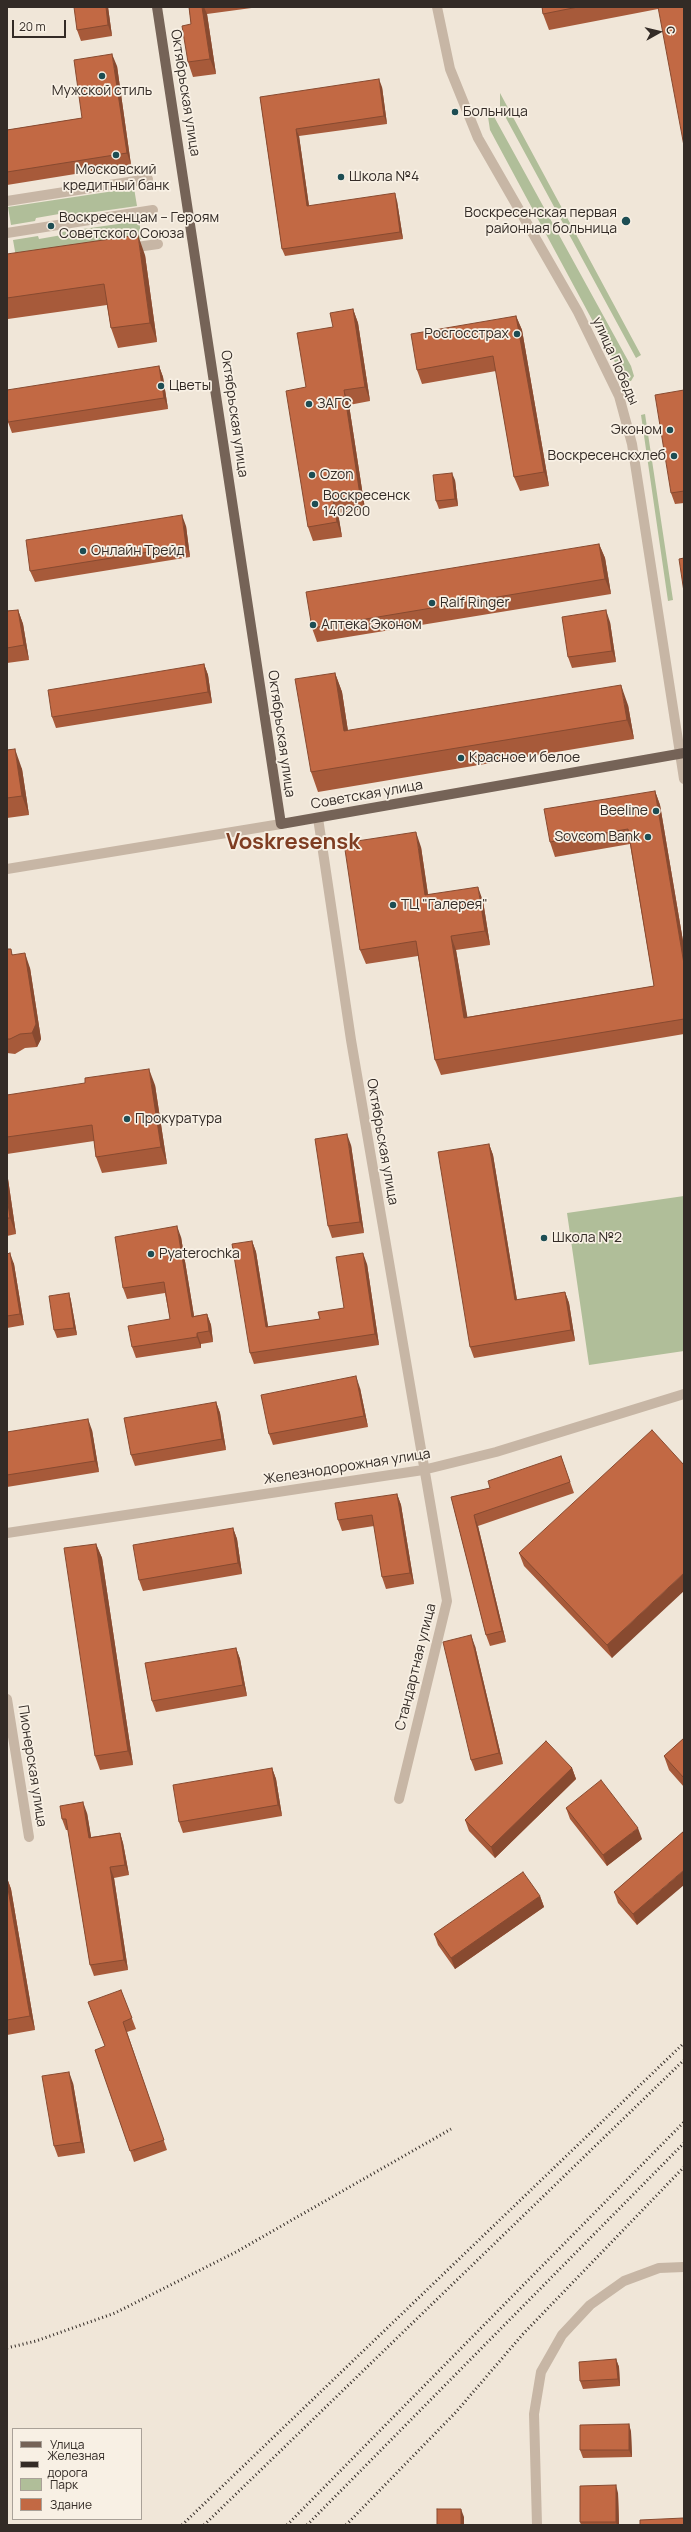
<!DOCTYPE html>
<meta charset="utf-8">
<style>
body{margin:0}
#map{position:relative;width:691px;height:2532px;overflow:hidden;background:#f0e6d8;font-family:Manrope,sans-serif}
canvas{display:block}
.frame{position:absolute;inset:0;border:8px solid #332b26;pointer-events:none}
.legend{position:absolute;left:12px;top:2428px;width:130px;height:92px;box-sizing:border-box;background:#f8f0e4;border:1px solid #a9a198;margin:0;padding:5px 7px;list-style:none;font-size:12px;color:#332b26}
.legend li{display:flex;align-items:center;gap:8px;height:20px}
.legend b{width:20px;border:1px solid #a9a198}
.north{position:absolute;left:639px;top:12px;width:40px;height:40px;-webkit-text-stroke:3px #f8f0e4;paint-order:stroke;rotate:82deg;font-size:11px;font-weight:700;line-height:16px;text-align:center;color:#332b26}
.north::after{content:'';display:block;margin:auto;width:14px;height:18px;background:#332b26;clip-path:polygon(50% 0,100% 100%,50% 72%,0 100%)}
.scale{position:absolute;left:12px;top:20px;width:54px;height:18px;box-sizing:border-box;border:2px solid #332b26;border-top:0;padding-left:5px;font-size:12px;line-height:14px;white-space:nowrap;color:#332b26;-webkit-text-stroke:3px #f8f0e4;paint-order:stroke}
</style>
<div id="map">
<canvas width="691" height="2532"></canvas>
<div class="frame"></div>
<ul class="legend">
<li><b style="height:5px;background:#756357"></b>Улица</li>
<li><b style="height:5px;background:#332b26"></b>Железная дорога</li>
<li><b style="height:11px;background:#b0be99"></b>Парк</li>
<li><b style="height:11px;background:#c26944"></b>Здание</li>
</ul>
<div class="north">С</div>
<div class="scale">20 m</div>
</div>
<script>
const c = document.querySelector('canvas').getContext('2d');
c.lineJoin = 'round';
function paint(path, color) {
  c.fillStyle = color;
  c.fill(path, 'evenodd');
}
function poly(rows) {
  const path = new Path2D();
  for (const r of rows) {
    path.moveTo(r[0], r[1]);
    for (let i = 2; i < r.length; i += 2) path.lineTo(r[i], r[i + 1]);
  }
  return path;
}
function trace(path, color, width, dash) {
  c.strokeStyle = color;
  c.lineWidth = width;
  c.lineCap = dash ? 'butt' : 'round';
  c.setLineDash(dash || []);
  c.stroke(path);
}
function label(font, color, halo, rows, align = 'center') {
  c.font = font + ' Manrope,sans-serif';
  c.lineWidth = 3.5;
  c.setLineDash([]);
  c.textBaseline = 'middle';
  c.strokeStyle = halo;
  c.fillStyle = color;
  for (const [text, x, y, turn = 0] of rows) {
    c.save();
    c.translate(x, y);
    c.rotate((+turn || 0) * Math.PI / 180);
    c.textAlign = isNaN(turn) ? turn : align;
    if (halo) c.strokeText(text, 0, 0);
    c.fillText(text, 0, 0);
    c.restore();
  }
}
paint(poly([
 [500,93,641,355,636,358,500,107],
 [487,110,492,113,631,366,634,376,631,381,625,381,490,130],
 [134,188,137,206,60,217,59,214,36,218,35,221,11,225,8,207],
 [139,221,142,239,16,257,13,240,38,236,39,239,62,235,62,232],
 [645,414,673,600,668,601,641,415],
 [684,1196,684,1351,589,1365,567,1213]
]), '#b0be99');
trace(poly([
 [437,7,450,69,478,138,578,312,619,396,632,444,684,779],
 [7,201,148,179],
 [7,233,153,210],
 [130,248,158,244],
 [318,818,351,1040,447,1601,399,1799],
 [7,869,281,824],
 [7,1533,423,1470,496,1452,684,1394],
 [7,1699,29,1837],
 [537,2525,534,2414,541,2372,562,2335,590,2305,624,2281,659,2268,684,2267]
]), '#c7b6a5', 10);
trace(poly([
 [157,7,281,824,684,753]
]), '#756357', 10);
trace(poly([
 [7,2348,36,2341,115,2313,236,2252,451,2129],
 [182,2525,684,2043],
 [204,2525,684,2060],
 [287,2525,684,2122],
 [307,2525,684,2143],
 [346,2525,456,2412,523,2334,684,2167]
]), '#332b26', 3, [1, 3]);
paint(poly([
 [108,7,112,36,81,41,77,30],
 [189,7,259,7,207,14,216,74,193,77,188,62,191,24],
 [542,7,684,7,658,9,549,30,543,14],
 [117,66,131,165,7,185,7,130,82,118],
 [382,87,387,124,299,136,309,206,397,201,403,239,285,256,282,249,260,97],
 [7,254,145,255,157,342,118,348,111,328,107,305,8,319,7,316],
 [353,309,358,323,370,401,349,405,365,509,338,513,342,537,313,541,308,527,306,387,333,327],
 [516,316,522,330,549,486,520,491,514,477,496,371,422,384,417,370],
 [159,366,163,377,168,409,12,433,8,422],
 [684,390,684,503,675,504,671,493],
 [455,480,458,506,439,509,436,501],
 [186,526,190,557,35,582,30,571],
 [599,544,605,558,611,594,317,642,312,628],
 [18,610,23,624,29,660,7,663,7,611],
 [610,622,616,662,572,668,568,657],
 [204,664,208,675,212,703,56,728,52,717],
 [335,673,342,692,348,731,628,705,634,739,318,792,311,772],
 [7,750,22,769,29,815,7,818],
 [655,791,660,805,684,947,684,1034,441,1075,435,1060,418,956,366,964,360,950,421,847,428,894,483,901,490,945,456,950,467,1017,654,986,630,844,555,857,550,842],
 [7,949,13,955,30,968,41,1039,37,1047,25,1048,15,1054,7,1053],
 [155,1085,167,1164,102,1173,96,1157,94,1141,7,1154,7,1095],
 [489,1144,493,1155,517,1300,565,1292,569,1303,575,1341,474,1358,470,1347],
 [351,1145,364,1233,332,1238,328,1226],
 [7,1172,16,1234,7,1236],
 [181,1237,194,1316,207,1314,211,1325,213,1342,201,1344,201,1348,136,1358,132,1347,170,1319,165,1293,127,1299,123,1288],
 [252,1241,256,1252,268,1327,320,1319,344,1308,367,1264,379,1345,254,1364,250,1353],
 [7,1254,14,1264,24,1325,7,1328],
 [69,1293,71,1301,77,1335,57,1338,54,1330],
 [360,1388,368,1427,273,1445,269,1434],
 [216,1402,220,1413,226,1450,135,1466,131,1455],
 [92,1430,99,1472,7,1487,7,1432],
 [561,1456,574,1493,478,1526,506,1642,490,1646,486,1635,451,1497,490,1488],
 [684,1465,612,1658,524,1566,519,1553],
 [397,1494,401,1505,414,1584,386,1589,382,1577,374,1526,342,1531,338,1520],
 [233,1528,237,1539,242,1574,143,1591,139,1580],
 [96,1544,102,1558,133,1765,100,1770,95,1756],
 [475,1646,503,1764,475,1771,471,1760],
 [236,1648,240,1659,247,1696,156,1712,152,1701],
 [684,1738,684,1787,669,1770,664,1756],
 [272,1768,276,1779,282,1816,183,1833,179,1822],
 [572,1768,576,1779,495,1858,469,1831,465,1820],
 [566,1808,642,1839,607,1866,570,1819],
 [87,1813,91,1837,120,1833,123,1843,129,1875,114,1878,128,1970,94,1976,90,1965,68,1830,66,1830,62,1819],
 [684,1831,637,1925,618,1903,614,1892],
 [7,1878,11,1889,35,2030,7,2035],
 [540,1896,544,1907,455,1969,438,1945,434,1934],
 [121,1990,136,2029,127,2032,167,2150,134,2162,95,2050,105,2047],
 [73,2083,85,2153,58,2157,54,2146],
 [616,2359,619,2367,620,2386,583,2389,580,2381],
 [629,2424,631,2432,632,2457,583,2458,580,2450],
 [618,2493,619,2525,581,2525,580,2522]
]), '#a75a3a');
paint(poly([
 [106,7,108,7,112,36,108,25],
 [202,7,204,7,207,14,216,74,210,59],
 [112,54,117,66,131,165,127,153],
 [379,79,382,87,387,124,384,116],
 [296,129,299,136,310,213,307,206],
 [395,193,397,201,403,239,400,232],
 [138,235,145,255,157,342,150,323],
 [353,309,358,323,370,401,365,387],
 [516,316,522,330,549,486,544,472],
 [159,366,163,377,168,409,164,398],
 [344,390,349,405,365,509,360,495],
 [452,473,455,480,458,506,455,499],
 [333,499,338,513,342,537,337,522],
 [182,515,186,526,190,557,186,546],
 [599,544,605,558,611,594,605,579],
 [18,610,23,624,29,660,24,645],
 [606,610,610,622,616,662,612,651],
 [204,664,208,675,212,703,208,692],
 [335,673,342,692,351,751,344,731],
 [621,685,628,705,634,739,627,720],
 [15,749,22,769,29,815,22,796],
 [655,791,660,805,684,947,684,964],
 [416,832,421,847,430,909,425,895],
 [478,887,483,901,490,945,485,931],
 [451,936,456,950,470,1032,464,1018],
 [25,953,30,968,41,1039,37,1047,32,1033],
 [149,1069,155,1085,167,1164,161,1147],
 [347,1134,351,1145,364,1233,360,1222],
 [489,1144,493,1155,519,1312,515,1300],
 [7,1172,16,1234,10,1218,7,1196],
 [177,1226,181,1237,196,1328,192,1317],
 [252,1241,256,1252,270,1338,266,1327],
 [10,1253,14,1264,24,1325,20,1314],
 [363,1253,367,1264,379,1345,375,1334],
 [565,1292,569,1303,575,1341,571,1330],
 [69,1293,71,1301,77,1335,74,1328],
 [207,1314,211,1325,213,1342,209,1331],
 [197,1333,201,1344,201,1348,197,1337],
 [356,1376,360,1388,368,1427,364,1416],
 [216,1402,220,1413,226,1450,222,1439],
 [88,1419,92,1430,99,1472,95,1461],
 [397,1494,401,1505,414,1584,410,1573],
 [474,1515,478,1526,506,1642,502,1631],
 [233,1528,237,1539,242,1574,238,1563],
 [96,1544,102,1558,133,1765,128,1751],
 [684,1573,684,1591,612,1658,607,1645],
 [471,1635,475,1646,503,1764,499,1753],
 [236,1648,240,1659,247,1696,243,1685],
 [272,1768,276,1779,282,1816,278,1805],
 [572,1768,576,1779,495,1858,491,1847],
 [83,1802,87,1813,93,1848,89,1838],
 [638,1828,642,1839,607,1866,603,1855],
 [120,1833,123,1843,129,1875,125,1865],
 [110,1867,114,1878,128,1970,124,1960],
 [684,1870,684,1885,637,1925,633,1914],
 [7,1878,11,1889,35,2030,30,2016,7,1883],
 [540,1896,544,1907,455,1969,451,1958],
 [69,2072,73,2083,85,2153,81,2142],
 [616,2359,619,2367,620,2386,618,2379],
 [629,2424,631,2432,632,2457,629,2450],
 [616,2485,618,2493,619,2525,617,2525,616,2522],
 [461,2509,464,2517,464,2525,461,2525]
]), '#884a30');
const building = poly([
 [74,7,106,7,108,25,77,30,74,7],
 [189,7,202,7,210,59,188,62,182,26,191,24,189,7],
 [542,7,578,7,543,14,542,7],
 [658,7,684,7,684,146,658,7],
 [112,54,127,153,7,172,7,130,82,118,74,60,112,54],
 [379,79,384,116,296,129,307,206,395,193,400,232,282,249,260,97,379,79],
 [138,235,150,323,111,328,104,284,7,298,7,254,138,235],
 [353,309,365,387,344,390,360,495,333,499,337,522,308,527,286,391,306,387,297,333,333,327,330,313,353,309],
 [516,316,544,472,514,477,493,356,417,370,411,334,516,316],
 [159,366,164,398,8,422,7,415,7,390,159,366],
 [684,390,684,491,671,493,655,395,684,390],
 [452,473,455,499,436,501,433,475,452,473],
 [182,515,186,546,30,571,26,540,182,515],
 [599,544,605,579,312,628,306,592,599,544],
 [684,558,684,592,679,559,684,558],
 [18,610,24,645,7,648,7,611,18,610],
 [606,610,612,651,568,657,562,617,606,610],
 [204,664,208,692,52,717,48,690,204,664],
 [335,673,344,731,621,685,627,720,311,772,295,679,335,673],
 [15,749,22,796,7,798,7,750,15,749],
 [655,791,684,964,684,1019,435,1060,416,941,360,950,344,843,416,832,425,895,478,887,485,931,451,936,464,1018,654,986,628,829,550,842,544,809,655,791],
 [7,949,11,949,12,955,25,953,36,1024,32,1033,20,1034,10,1039,7,1039,7,949],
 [149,1069,161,1147,96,1157,92,1125,7,1137,7,1095,85,1083,85,1078,149,1069],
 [347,1134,360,1222,328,1226,315,1139,347,1134],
 [489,1144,515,1300,565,1292,571,1330,470,1347,438,1152,489,1144],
 [7,1196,10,1218,7,1218,7,1196],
 [177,1226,192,1317,207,1314,209,1331,197,1333,197,1337,132,1347,128,1326,170,1319,164,1282,123,1288,115,1237,177,1226],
 [252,1241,266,1327,320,1319,318,1312,344,1308,336,1257,363,1253,375,1334,250,1353,232,1244,252,1241],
 [10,1253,20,1314,7,1316,7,1254,10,1253],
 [69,1293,74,1328,54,1330,49,1296,69,1293],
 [356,1376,364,1416,269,1434,261,1395,356,1376],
 [216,1402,222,1439,131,1455,124,1418,216,1402],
 [88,1419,95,1461,7,1475,7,1432,88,1419],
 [652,1430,684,1465,684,1573,607,1645,519,1553,652,1430],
 [561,1456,570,1482,474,1515,502,1631,486,1635,451,1497,490,1488,488,1481,561,1456],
 [397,1494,410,1573,382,1577,372,1515,338,1520,335,1503,397,1494],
 [233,1528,238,1563,139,1580,133,1545,233,1528],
 [96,1544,128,1751,95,1756,64,1548,96,1544],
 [471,1635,499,1753,471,1760,443,1642,471,1635],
 [236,1648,243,1685,152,1701,145,1663,236,1648],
 [684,1738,684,1778,664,1756,684,1738],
 [546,1741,572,1768,491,1847,465,1820,546,1741],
 [272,1768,278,1805,179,1822,173,1785,272,1768],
 [601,1780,638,1828,603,1855,566,1808,601,1780],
 [83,1802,89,1838,120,1833,125,1865,110,1867,124,1960,90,1965,66,1819,62,1819,60,1806,83,1802],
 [684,1831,684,1870,633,1914,614,1892,684,1831],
 [523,1872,540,1896,451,1958,434,1934,523,1872],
 [7,1883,30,2016,7,2020,7,1883],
 [121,1990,132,2018,123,2022,164,2140,130,2151,95,2050,105,2046,88,2002,121,1990],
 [69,2072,81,2142,54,2146,42,2076,69,2072],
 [616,2359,618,2379,580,2381,579,2362,616,2359],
 [629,2424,629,2450,580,2450,580,2425,629,2424],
 [616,2485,616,2522,580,2522,580,2486,616,2485],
 [437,2509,461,2509,461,2525,437,2525,437,2509],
 [684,2518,684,2525,640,2525,640,2520,684,2518]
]);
paint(building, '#c26944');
trace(building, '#884a30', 1);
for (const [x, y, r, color] of [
 [102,76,4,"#1d4d53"],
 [455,112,4,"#1d4d53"],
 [116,155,4,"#1d4d53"],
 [341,177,4,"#1d4d53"],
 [626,221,5,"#1d4d53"],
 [51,226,4,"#1d4d53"],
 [517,334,4,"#1d4d53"],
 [161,386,4,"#1d4d53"],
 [309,404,4,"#1d4d53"],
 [670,430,4,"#1d4d53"],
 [674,456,4,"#1d4d53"],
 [312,475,4,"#1d4d53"],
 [315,504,4,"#1d4d53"],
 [83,551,4,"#1d4d53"],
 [432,603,4,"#1d4d53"],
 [313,625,4,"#1d4d53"],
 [461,758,4,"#1d4d53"],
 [656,811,4,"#1d4d53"],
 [648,837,4,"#1d4d53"],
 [393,905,4,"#1d4d53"],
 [127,1119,4,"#1d4d53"],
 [544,1238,4,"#1d4d53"],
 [151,1254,4,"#1d4d53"]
]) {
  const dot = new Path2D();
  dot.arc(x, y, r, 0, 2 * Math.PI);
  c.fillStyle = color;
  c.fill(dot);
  trace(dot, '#f8f0e4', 1.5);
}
label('14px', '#332b26', '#f8f0e4', [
 ["Мужской стиль",102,91,"center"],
 ["Больница",463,112],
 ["Московский",116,170,"center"],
 ["кредитный банк",116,186,"center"],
 ["Школа №4",349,177],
 ["Воскресенская первая",617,213,"right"],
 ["районная больница",617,229,"right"],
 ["Воскресенцам – Героям",59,218],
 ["Советского Союза",59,234],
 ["Росгосстрах",509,334,"right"],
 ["Цветы",169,386],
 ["ЗАГС",317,404],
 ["Эконом",662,430,"right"],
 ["Воскресенскхлеб",666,456,"right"],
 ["Ozon",320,475],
 ["Воскресенск",323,496],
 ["140200",323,512],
 ["Онлайн Трейд",91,551],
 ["Ralf Ringer",440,603],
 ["Аптека Эконом",321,625],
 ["Красное и белое",469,758],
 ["Beeline",648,811,"right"],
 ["Sovcom Bank",640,837,"right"],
 ["ТЦ \"Галерея\"",401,905],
 ["Прокуратура",135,1119],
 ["Школа №2",552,1238],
 ["Pyaterochka",159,1254]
], 'left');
label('14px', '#332b26', '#f8f0e4', [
 ["Октябрьская улица",185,93,81],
 ["улица Победы",615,361,66],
 ["Октябрьская улица",234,414,82],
 ["Октябрьская улица",281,734,82],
 ["Советская улица",367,795,-10],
 ["Октябрьская улица",382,1142,80],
 ["Железнодорожная улица",347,1467,-9],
 ["Стандартная улица",416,1667,-76],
 ["Пионерская улица",32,1766,81]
]);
label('bold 22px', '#7f3d22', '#f8f0e4', [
 ["Voskresensk",293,843]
]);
</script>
